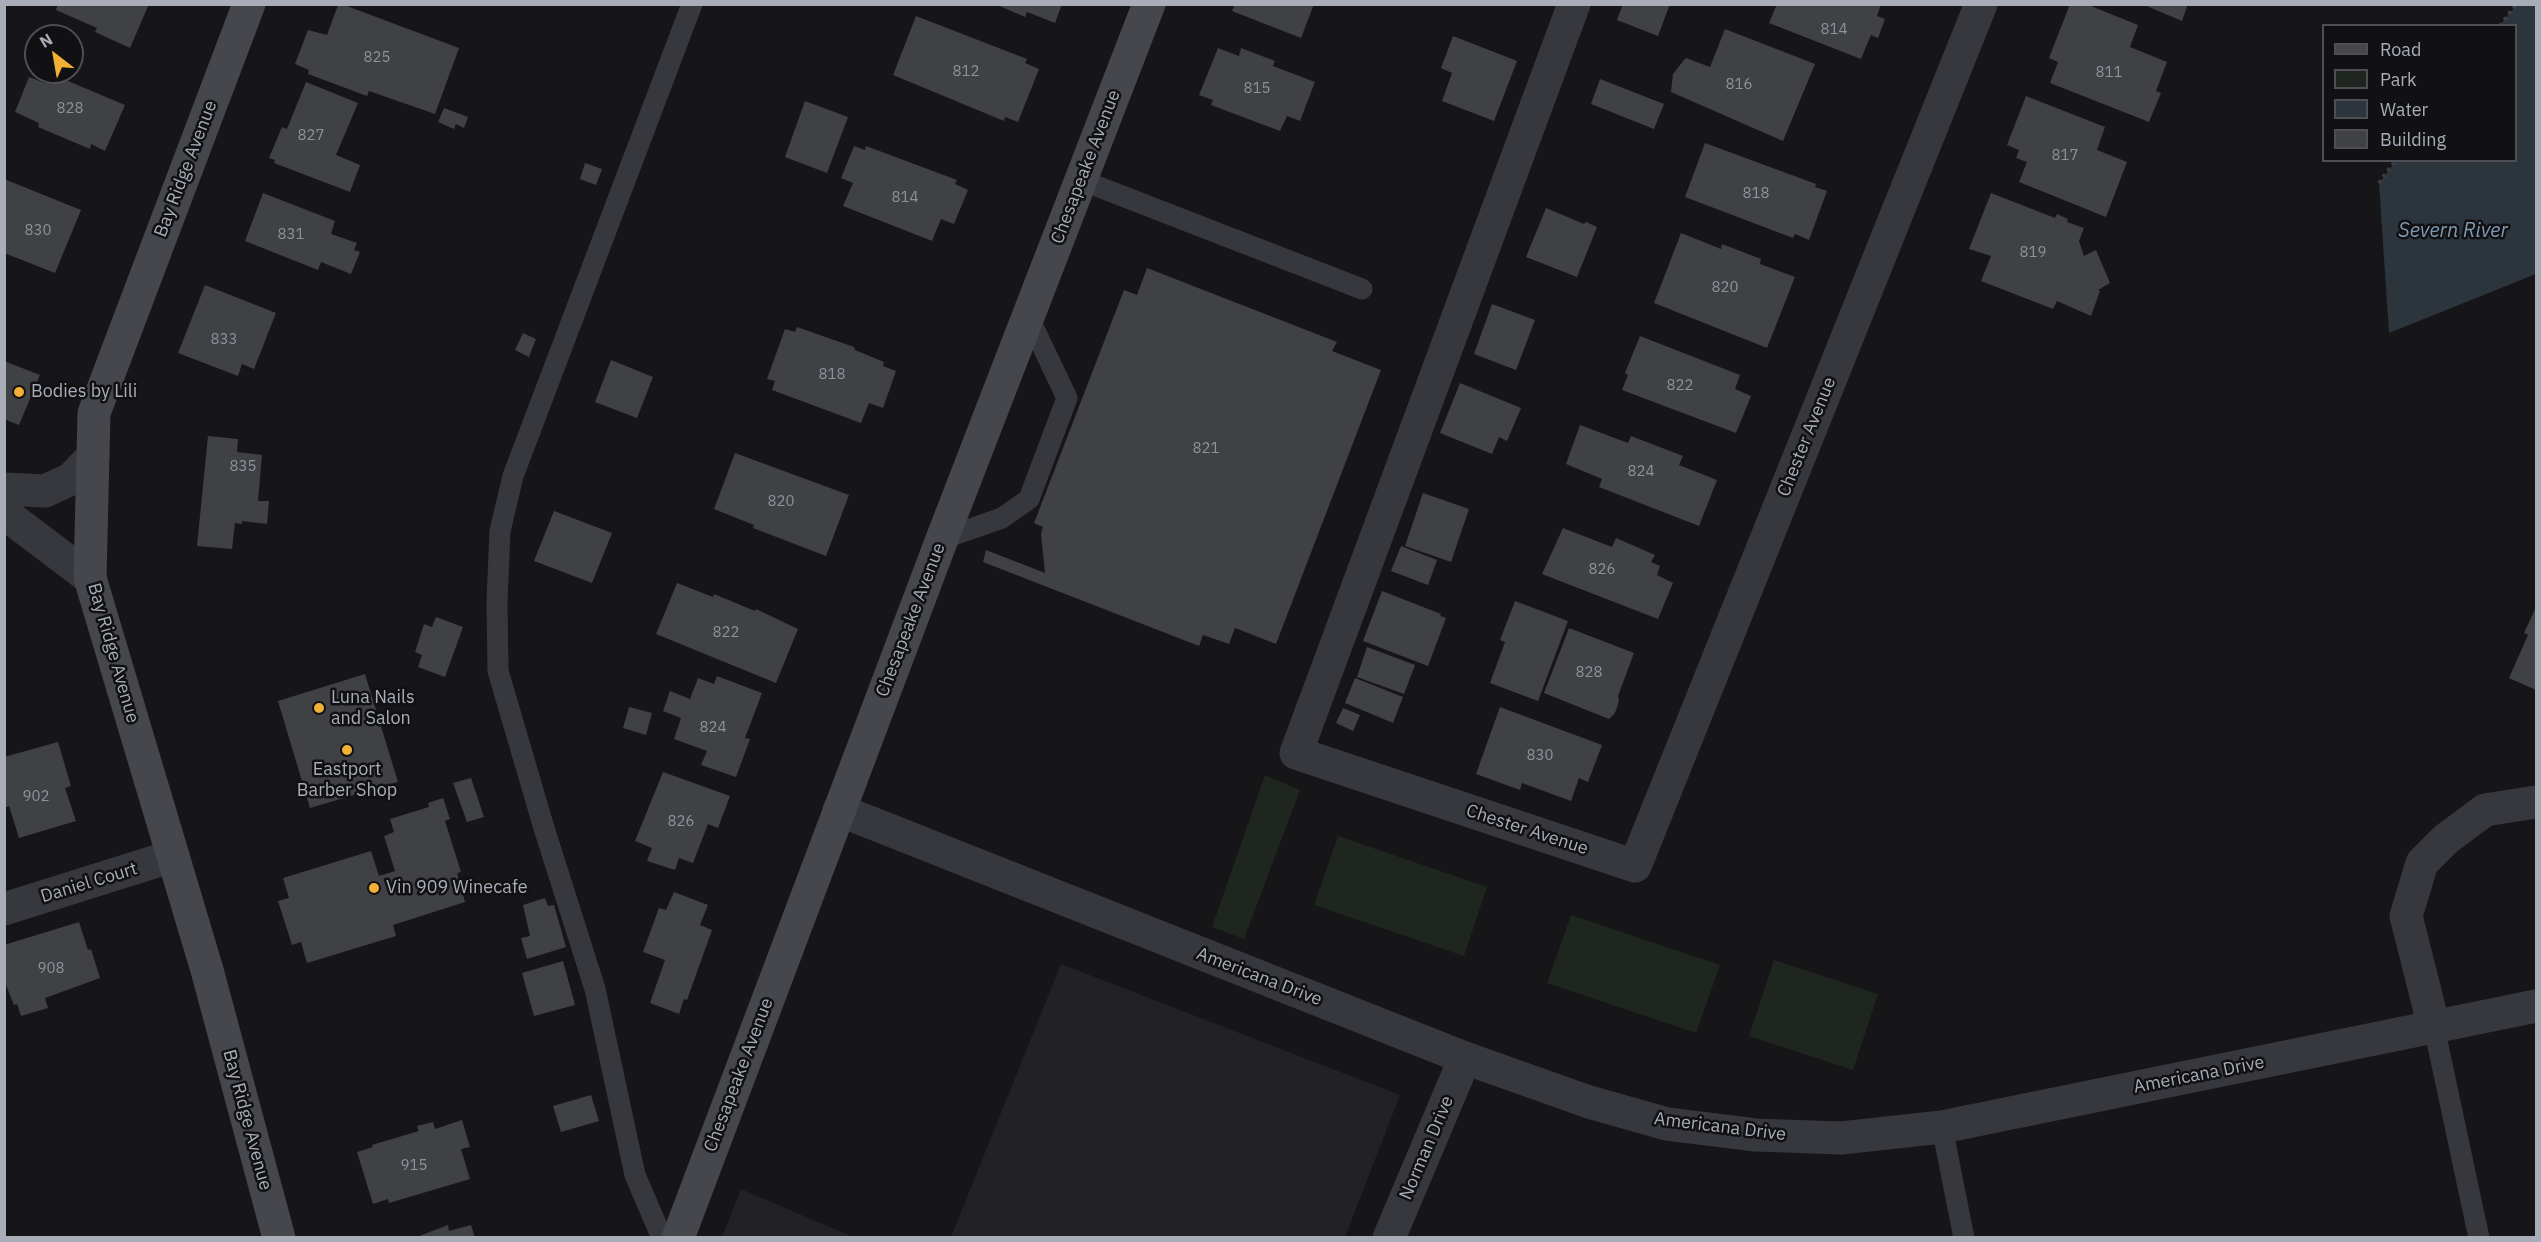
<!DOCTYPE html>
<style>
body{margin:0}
#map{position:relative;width:2541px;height:1242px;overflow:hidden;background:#161618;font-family:"IBM Plex Sans",sans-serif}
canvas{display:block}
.frame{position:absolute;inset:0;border:6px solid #a8adb8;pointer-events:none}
.legend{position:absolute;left:2322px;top:24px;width:195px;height:138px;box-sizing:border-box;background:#111113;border:2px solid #4d4f55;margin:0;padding:8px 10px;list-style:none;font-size:18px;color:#a8adb8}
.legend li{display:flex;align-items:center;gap:12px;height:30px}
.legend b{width:30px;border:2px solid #4d4f55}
.north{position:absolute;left:24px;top:24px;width:60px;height:60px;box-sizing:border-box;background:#111113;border:2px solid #4d4f55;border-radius:50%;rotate:329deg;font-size:16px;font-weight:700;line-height:24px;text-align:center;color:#a8adb8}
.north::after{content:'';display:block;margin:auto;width:21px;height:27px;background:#f2b134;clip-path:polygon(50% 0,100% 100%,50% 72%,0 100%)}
</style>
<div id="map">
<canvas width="2541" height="1242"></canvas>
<div class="frame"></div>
<ul class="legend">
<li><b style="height:8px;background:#45474d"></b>Road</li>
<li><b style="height:16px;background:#1e261f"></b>Park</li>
<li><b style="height:16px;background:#2c353c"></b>Water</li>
<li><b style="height:16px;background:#404145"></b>Building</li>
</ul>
<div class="north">N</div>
</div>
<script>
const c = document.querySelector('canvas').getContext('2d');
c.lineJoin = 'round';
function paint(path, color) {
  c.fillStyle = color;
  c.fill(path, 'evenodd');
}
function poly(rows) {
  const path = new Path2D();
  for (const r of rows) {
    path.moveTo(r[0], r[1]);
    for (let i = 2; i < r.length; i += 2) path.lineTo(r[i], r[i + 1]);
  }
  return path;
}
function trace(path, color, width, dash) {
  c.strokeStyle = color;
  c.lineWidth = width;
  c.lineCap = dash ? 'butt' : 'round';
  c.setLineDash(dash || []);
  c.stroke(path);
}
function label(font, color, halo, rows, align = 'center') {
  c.font = font + ' "IBM Plex Sans",sans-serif';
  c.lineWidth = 5;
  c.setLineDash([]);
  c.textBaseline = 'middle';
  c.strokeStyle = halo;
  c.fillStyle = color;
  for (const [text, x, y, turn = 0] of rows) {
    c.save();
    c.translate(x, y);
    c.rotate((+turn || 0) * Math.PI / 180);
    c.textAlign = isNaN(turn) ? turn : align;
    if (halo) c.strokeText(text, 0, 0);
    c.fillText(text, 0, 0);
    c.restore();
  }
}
paint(poly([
 [1061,964,1400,1095,1345,1237,951,1237],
 [741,1189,853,1237,722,1237]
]), '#222225');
paint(poly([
 [1265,775,1300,790,1244,939,1212,927],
 [1338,836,1487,887,1464,956,1314,905],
 [1571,915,1720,965,1696,1033,1547,983],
 [1774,960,1878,994,1853,1070,1749,1036]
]), '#1e261f');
paint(poly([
 [2516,5,2536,5,2536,274,2389,333,2379,183,2396,161,2516,160,2516,26,2500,25]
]), '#2c353c');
paint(poly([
 [58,4,149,4,130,48,95,32,97,28,56,10],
 [995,4,1062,4,1055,23,1027,12,1025,17],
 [1235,4,1314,4,1301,38,1232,11],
 [1623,4,1670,4,1658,36,1617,20],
 [1777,4,1881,4,1877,16,1885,19,1878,38,1871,35,1861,59,1769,23],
 [2070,4,2086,4,2138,25,2130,47,2167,62,2156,91,2161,93,2149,122,2050,83,2058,62,2049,58],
 [2142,4,2188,4,2182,21],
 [338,5,344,5,459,48,435,114,369,91,367,96,308,74,309,70,295,64,308,30,327,35],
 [916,16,1027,59,1025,63,1039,69,1018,122,1005,117,1004,121,893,75],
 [1725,29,1815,64,1783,141,1671,92,1673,74,1684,60,1686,58,1710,67],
 [1453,36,1517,61,1494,121,1442,101,1452,73,1441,68],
 [1218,48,1239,56,1241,48,1275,61,1273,66,1315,82,1300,121,1287,116,1280,131,1211,105,1213,100,1199,95],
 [49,73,125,105,105,151,91,144,90,149,38,127,39,123,15,112,29,77,45,83],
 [1600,79,1664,104,1654,129,1591,104],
 [306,82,358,103,336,155,360,165,350,192,274,163,275,160,269,158,282,127,287,129],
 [2026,96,2105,127,2097,150,2127,162,2106,217,2019,182,2027,162,2016,158,2019,150,2007,145],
 [805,101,848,117,827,173,785,157],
 [444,108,468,117,464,128,456,124,454,129,438,122],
 [1705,143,1816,184,1815,187,1827,191,1809,240,1795,234,1793,238,1685,197],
 [854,146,865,150,866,146,957,180,955,184,968,190,954,224,941,219,932,241,843,206,853,183,841,178],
 [585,163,602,169,596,185,580,179],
 [4,179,81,210,55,273,4,253],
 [263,193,335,221,331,234,357,243,354,250,360,252,351,274,321,262,318,270,245,241],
 [1991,193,2055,218,2057,214,2068,219,2067,222,2084,228,2079,241,2084,256,2096,250,2110,283,2098,290,2100,291,2091,316,2057,301,2053,309,1981,281,1991,256,1969,249],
 [1546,208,1584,224,1586,222,1597,227,1577,277,1526,257],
 [1681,233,1721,249,1722,244,1761,259,1760,264,1795,277,1767,348,1654,303],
 [1147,268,1337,342,1332,351,1381,370,1276,644,1235,628,1229,644,1203,635,1199,646,983,562,986,550,1045,573,1041,534,1043,527,1034,523,1124,290,1137,295],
 [205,285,276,313,254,369,242,364,238,376,178,353],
 [1492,304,1535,320,1516,370,1474,354],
 [797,327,854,347,855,350,884,362,883,366,896,371,883,408,869,403,861,423,772,390,775,381,767,379,785,329,795,332],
 [523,333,536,339,529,357,515,350],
 [1640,336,1740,375,1735,389,1751,396,1736,433,1622,390,1628,375,1625,373],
 [611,360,653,377,637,418,595,402],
 [4,361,40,375,19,425,4,419],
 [1460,383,1521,408,1507,441,1499,437,1492,454,1440,433],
 [1580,425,1628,443,1631,436,1683,456,1679,465,1717,480,1699,526,1599,487,1602,479,1566,464],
 [208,436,238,439,237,452,262,455,258,501,269,501,267,524,242,521,242,524,235,523,232,549,197,546],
 [735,453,849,495,826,556,753,528,754,525,714,509],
 [1423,493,1469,509,1451,562,1405,546],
 [554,511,612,533,592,583,534,561],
 [1563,528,1612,547,1616,538,1655,555,1651,562,1660,566,1657,575,1673,583,1658,619,1542,574],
 [1401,546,1437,560,1428,585,1391,571],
 [677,583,713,597,714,594,755,611,756,609,798,629,776,683,656,634],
 [1382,591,1441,614,1440,616,1446,618,1428,666,1363,641],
 [1515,601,1568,621,1538,701,1490,683,1505,642,1500,640],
 [2536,607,2536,690,2509,678,2528,635,2524,633],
 [436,617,463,627,445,677,418,667,422,655,415,652,424,624,432,627],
 [1569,628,1634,653,1618,696,1619,701,1615,713,1609,719,1544,693],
 [1367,647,1415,665,1404,694,1357,677],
 [365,674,398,782,310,808,278,701],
 [717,676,762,693,745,738,750,739,736,777,701,765,707,751,674,739,681,718,663,711,670,691,690,699,698,678,714,684],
 [1355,678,1403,697,1393,723,1345,703],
 [629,707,652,713,646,735,623,728],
 [1500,707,1602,745,1588,782,1579,778,1571,801,1522,783,1520,790,1476,774],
 [1343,708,1360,715,1353,731,1336,723],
 [58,742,71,786,65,788,76,821,19,838,9,806,4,808,4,757],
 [663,772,730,796,718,828,708,824,693,863,679,858,675,870,647,861,652,848,635,841],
 [471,778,484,817,467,822,453,783],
 [443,798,450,819,445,821,461,872,457,873,465,902,393,925,396,936,307,963,301,942,292,945,278,901,289,898,283,878,371,851,379,876,395,871,384,836,394,832,390,819,429,807,428,803],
 [674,892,708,905,700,925,712,930,687,1000,684,999,679,1014,650,1003,665,960,643,952,659,908,666,910],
 [545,898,548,906,554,905,566,947,527,959,521,938,530,936,523,905],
 [79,922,88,950,91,949,100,978,45,998,48,1008,21,1016,17,1004,14,1005,4,980,4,945],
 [563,961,575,1005,534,1016,522,973],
 [591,1095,599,1121,561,1132,553,1106],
 [462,1120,470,1147,461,1149,470,1179,389,1203,388,1199,373,1204,357,1152,373,1147,372,1145,419,1131,417,1126,433,1122,435,1129],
 [448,1225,449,1231,471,1225,475,1238,414,1238]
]), '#404145');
trace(poly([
 [2500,26,2516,4],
 [2379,183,2396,160]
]), '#3d3f44', 4, [3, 4.5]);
trace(poly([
 [1081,180,1362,289],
 [942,539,1002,518,1029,499,1067,398,1028,316],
 [2434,1027,2479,1238],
 [1942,1127,1964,1238],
 [662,1238,635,1175,595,989,544,828,498,671,497,601,500,531,513,476,692,4]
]), '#37383d', 21);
trace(poly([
 [1574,4,1296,753,1635,866,1981,4],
 [4,489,45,491,71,479,93,456],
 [4,513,90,578],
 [839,810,1465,1058,1589,1102,1667,1124,1756,1135,1841,1138,1942,1127,2536,1006],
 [4,909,173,856],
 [2434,1027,2406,916,2422,863,2446,839,2485,810,2536,802],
 [1389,1238,1465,1058]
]), '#37383d', 33);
trace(poly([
 [249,4,94,413,90,578,207,970,279,1238],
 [678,1238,942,539,1149,4]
]), '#45474d', 33);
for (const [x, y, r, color] of [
 [19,392,6,"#f2b134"],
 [319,708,6,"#f2b134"],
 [347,750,6,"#f2b134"],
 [374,888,6,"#f2b134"]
]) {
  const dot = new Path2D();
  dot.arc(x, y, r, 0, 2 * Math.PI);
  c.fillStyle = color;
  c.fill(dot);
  trace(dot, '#111113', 2);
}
label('15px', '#8e929b', null, [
 ["814",1834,30],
 ["825",377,58],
 ["812",966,72],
 ["811",2109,73],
 ["816",1739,85],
 ["815",1257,89],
 ["828",70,109],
 ["827",311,136],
 ["817",2065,156],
 ["818",1756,194],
 ["814",905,198],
 ["830",38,231],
 ["831",291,235],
 ["819",2033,253],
 ["820",1725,288],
 ["833",224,340],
 ["818",832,375],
 ["822",1680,386],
 ["821",1206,449],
 ["835",243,467],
 ["824",1641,472],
 ["820",781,502],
 ["826",1602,570],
 ["822",726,633],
 ["828",1589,673],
 ["824",713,728],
 ["830",1540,756],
 ["902",36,797],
 ["826",681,822],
 ["908",51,969],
 ["915",414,1166]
]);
label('18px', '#a8adb8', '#111113', [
 ["Chesapeake Avenue",1086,167,-69],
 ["Bay Ridge Avenue",186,169,-69],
 ["Chester Avenue",1807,437,-68],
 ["Chesapeake Avenue",911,620,-69],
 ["Bay Ridge Avenue",113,653,74],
 ["Chester Avenue",1527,830,18],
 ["Daniel Court",89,883,-17],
 ["Americana Drive",1259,977,21],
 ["Chesapeake Avenue",739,1075,-69],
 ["Americana Drive",2199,1075,-11],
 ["Bay Ridge Avenue",247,1120,75],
 ["Americana Drive",1720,1127,7],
 ["Norman Drive",1427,1148,-67]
]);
label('18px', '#a8adb8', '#111113', [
 ["Bodies by Lili",31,392],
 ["Luna Nails",331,698],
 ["and Salon",331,719],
 ["Eastport",347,770,"center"],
 ["Barber Shop",347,791,"center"],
 ["Vin 909 Winecafe",386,888]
], 'left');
label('italic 20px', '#7f9bb3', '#111113', [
 ["Severn River",2453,231]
]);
</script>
